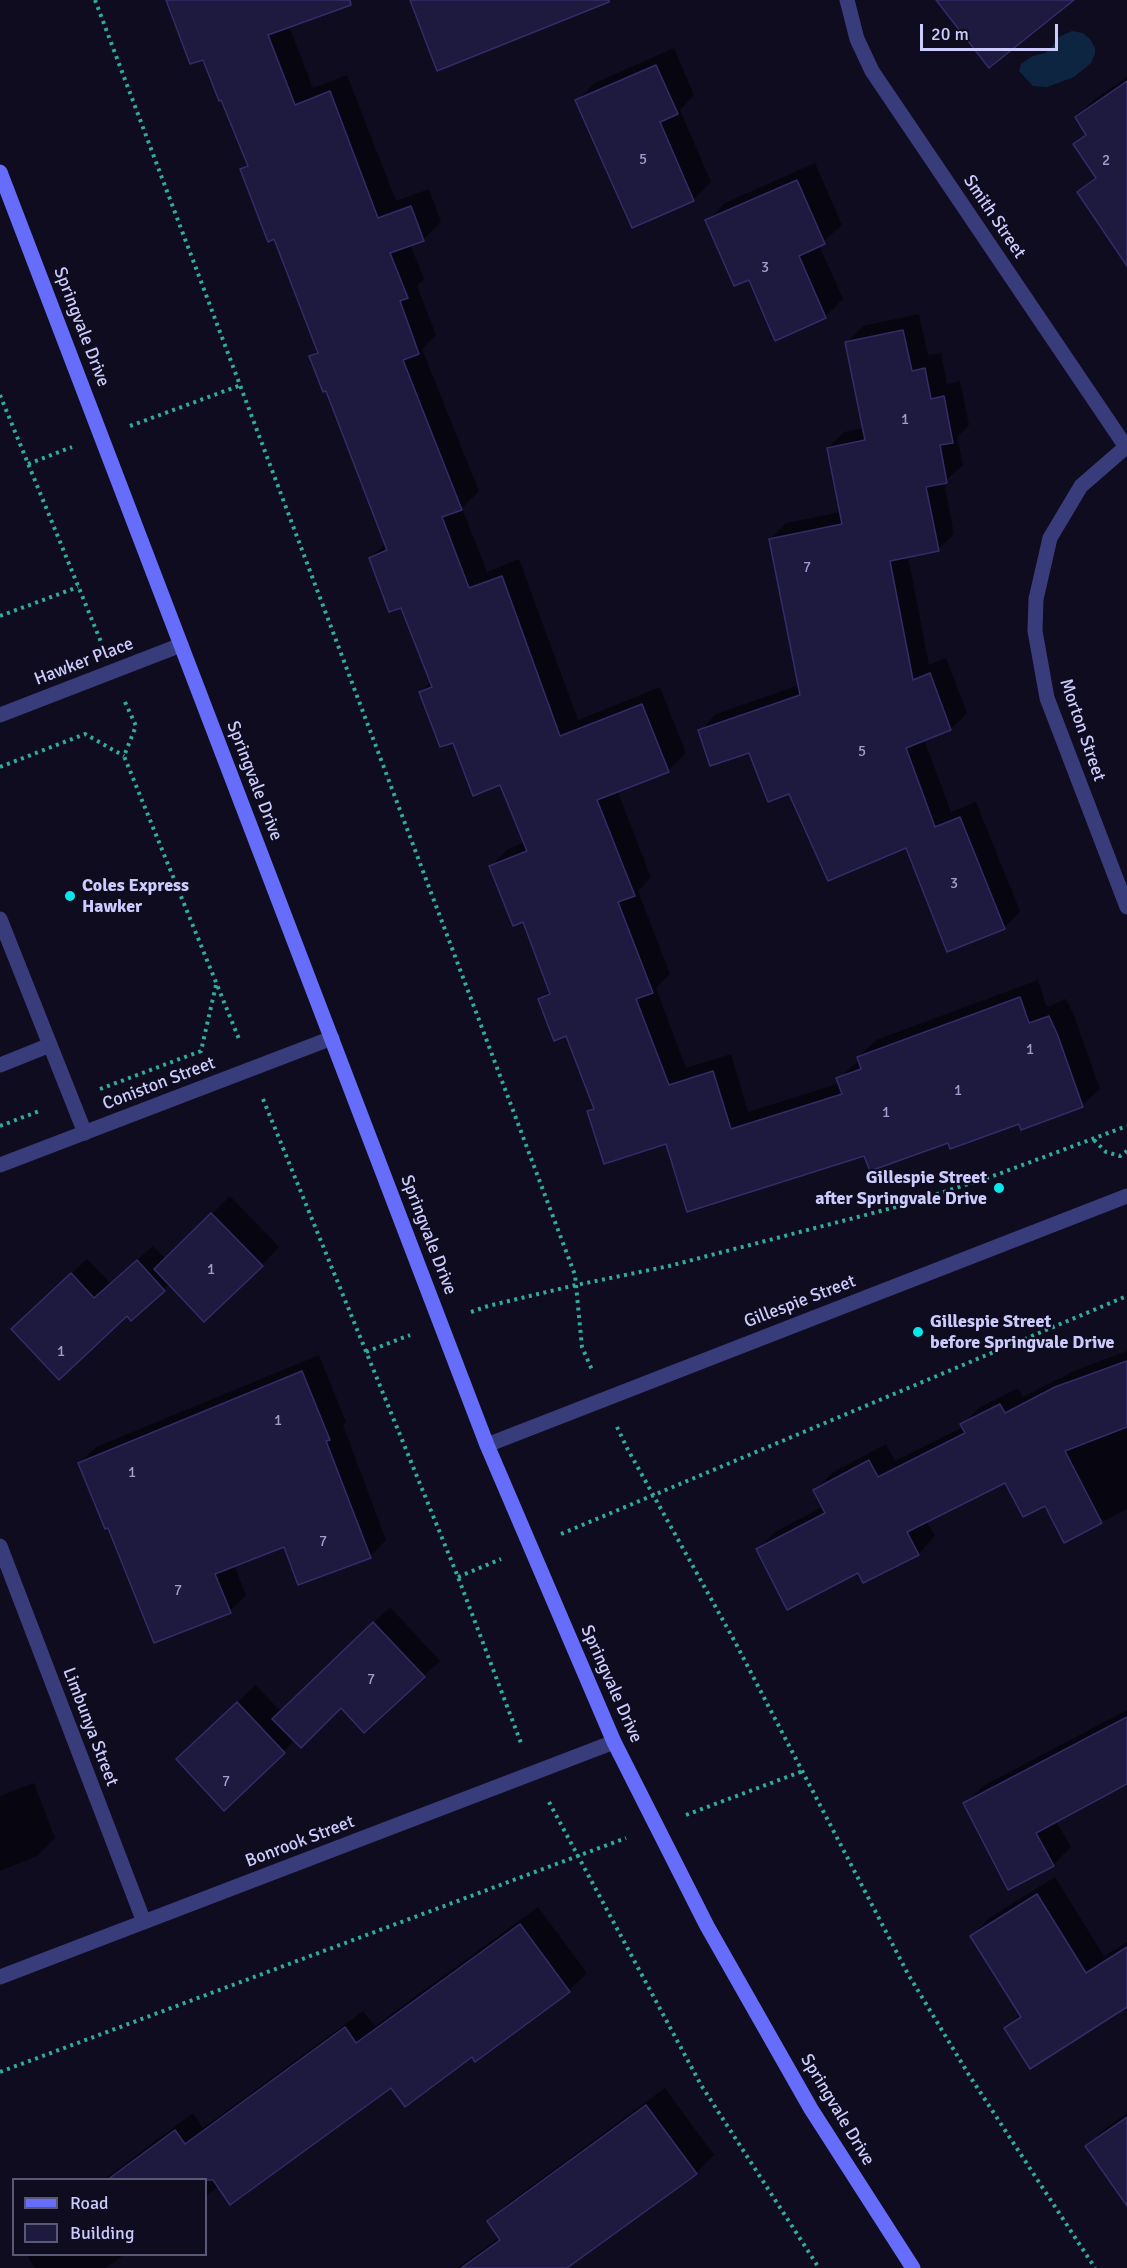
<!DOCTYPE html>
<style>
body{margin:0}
#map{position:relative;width:1127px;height:2268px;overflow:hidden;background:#0e0c1e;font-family:Signika,sans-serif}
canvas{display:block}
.legend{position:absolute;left:12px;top:2178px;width:195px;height:78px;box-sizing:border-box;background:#0e0c1e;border:2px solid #5a5877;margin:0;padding:8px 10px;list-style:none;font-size:18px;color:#cccbfd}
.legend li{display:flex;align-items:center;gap:12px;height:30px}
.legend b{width:30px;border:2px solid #5a5877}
.scale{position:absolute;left:920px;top:24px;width:138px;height:27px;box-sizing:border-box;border:3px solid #cccbfd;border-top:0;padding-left:8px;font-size:18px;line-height:21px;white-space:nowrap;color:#cccbfd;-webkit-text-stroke:4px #0e0c1e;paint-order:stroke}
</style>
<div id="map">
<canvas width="1127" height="2268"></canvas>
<ul class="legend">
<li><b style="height:8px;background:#656dfa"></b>Road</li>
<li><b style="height:16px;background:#1e193e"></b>Building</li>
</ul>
<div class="scale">20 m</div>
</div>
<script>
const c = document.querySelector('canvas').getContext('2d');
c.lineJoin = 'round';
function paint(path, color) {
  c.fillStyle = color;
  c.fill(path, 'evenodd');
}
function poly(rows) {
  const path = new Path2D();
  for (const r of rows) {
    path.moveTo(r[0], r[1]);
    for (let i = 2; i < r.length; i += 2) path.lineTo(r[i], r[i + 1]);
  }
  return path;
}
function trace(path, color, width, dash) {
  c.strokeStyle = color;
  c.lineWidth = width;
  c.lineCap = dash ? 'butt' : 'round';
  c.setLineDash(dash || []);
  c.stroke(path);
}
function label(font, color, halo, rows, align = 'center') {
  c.font = font + ' Signika,sans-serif';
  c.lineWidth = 4.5;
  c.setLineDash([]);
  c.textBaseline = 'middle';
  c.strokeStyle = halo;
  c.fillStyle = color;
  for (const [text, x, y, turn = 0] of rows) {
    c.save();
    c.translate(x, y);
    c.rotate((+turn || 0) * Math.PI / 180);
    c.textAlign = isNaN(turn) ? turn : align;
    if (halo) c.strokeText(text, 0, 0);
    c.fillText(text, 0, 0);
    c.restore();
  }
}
paint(poly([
 [1072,31,1083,33,1090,39,1095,48,1095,54,1091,63,1074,77,1047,87,1033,86,1019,71,1021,64,1033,56,1045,53,1051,48,1059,37]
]), '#0d2541');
paint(poly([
 [169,0,307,0,289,26,313,88,347,75,396,201,429,189,441,222,424,239,410,244,424,279,417,286,436,335,422,349,479,491,462,508,487,572,519,559,578,720,660,687,686,753,668,771,617,790,651,877,638,891,670,974,656,988,686,1068,731,1054,748,1112,840,1083,838,1079,859,1060,858,1057,876,1040,1038,980,1047,1007,1066,999,1075,1018,1100,1089,1082,1106,949,1141,865,1154,667,1142,589,1111,594,1106,567,1034,540,1000,550,990,524,920,491,866,508,849,525,842,501,784,454,741,421,692,431,682,402,606,370,558,386,543,327,389,311,356,318,348,275,237,242,169,248,163,203,58],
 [674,48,694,95,680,110,711,182,694,199,632,226,577,100,595,83],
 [1127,77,1127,263,1079,192,1096,175,1075,144,1087,133,1076,117,1094,100],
 [815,163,842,225,819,245,843,299,825,317,750,278,707,221,725,203],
 [919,314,928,355,941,353,947,384,960,381,969,425,957,437,963,465,944,482,954,534,938,550,908,556,929,665,946,658,967,713,951,729,924,739,951,812,976,802,1020,911,1004,928,907,846,790,792,750,751,700,731,716,714,799,685,770,539,786,523,841,512,828,448,844,432,864,428,847,342,863,326],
 [230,1196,279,1247,262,1265,170,1284,127,1314,28,1314,87,1259,110,1283,153,1246,166,1259],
 [1127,1351,1127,1509,1065,1541,1046,1504,1006,1481,926,1521,935,1536,918,1554,859,1571,758,1549,775,1532,824,1506,815,1490,832,1473,886,1444,895,1461,963,1427,962,1425,979,1408,1018,1388,1023,1397,1074,1371],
 [319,1355,346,1422,343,1425,386,1540,370,1557,285,1546,234,1565,246,1595,230,1611,109,1526,79,1463,96,1447],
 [390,1607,440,1661,424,1676,341,1706,295,1740,224,1809,195,1741,256,1685,281,1712],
 [1127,1710,1127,1783,1056,1821,1071,1847,1053,1865,965,1804,983,1786],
 [34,1783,55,1838,37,1856,0,1871,0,1796],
 [1055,1877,1104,1956,1127,1942,1127,2006,1006,2028,1020,2014,972,1936,989,1918],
 [538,1907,587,1973,569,1991,472,2055,391,2086,219,2186,206,2196,206,2180,103,2180,193,2113,203,2128,363,2011,375,2026],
 [665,2088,714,2155,696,2173,565,2268,457,2268,500,2237,489,2222,507,2204],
 [1127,2113,1127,2203,1087,2147,1103,2130],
 [26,2254,125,2254,106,2268,35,2268]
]), '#0007');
const building = poly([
 [166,0,350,0,351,5,268,35,295,105,330,91,378,218,411,206,424,241,390,253,408,298,400,301,419,354,403,360,462,510,442,517,469,588,502,576,560,736,642,704,669,772,597,800,635,896,618,902,653,993,636,999,669,1085,713,1071,731,1129,842,1094,836,1078,861,1069,857,1057,1020,997,1029,1023,1049,1016,1058,1036,1083,1107,1021,1130,1019,1124,950,1149,948,1143,870,1171,864,1156,687,1212,666,1144,604,1164,587,1111,594,1109,566,1036,554,1041,538,999,550,994,523,922,513,926,489,866,527,851,500,785,473,796,453,743,440,747,419,692,432,687,401,608,389,612,369,558,387,550,326,391,323,392,309,356,318,353,274,239,268,242,240,169,248,166,221,100,219,101,203,60,190,64,166,0],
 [410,0,609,0,609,2,437,71,410,0],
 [936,0,1074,0,989,68,936,0],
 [656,65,678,114,660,122,694,201,632,228,575,100,656,65],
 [1127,81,1127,266,1077,192,1096,178,1073,144,1086,135,1075,117,1127,81],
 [797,180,825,244,799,256,826,318,775,341,749,280,734,286,705,220,797,180],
 [903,330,912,371,925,368,931,399,944,396,953,443,940,445,947,483,926,487,939,551,890,561,913,680,930,673,951,730,906,748,935,827,960,817,1005,929,947,952,906,848,828,881,789,794,768,802,749,753,710,766,698,730,800,695,769,539,842,524,827,448,865,440,845,342,903,330],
 [211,1213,263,1266,204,1322,154,1269,211,1213],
 [137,1260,165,1291,131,1321,127,1316,59,1380,11,1329,71,1273,94,1298,137,1260],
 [1127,1361,1127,1427,1065,1451,1102,1523,1064,1543,1045,1506,1023,1517,1005,1483,907,1532,919,1555,863,1583,858,1573,787,1610,756,1549,825,1513,813,1490,869,1460,878,1477,965,1433,960,1424,1000,1404,1005,1413,1055,1387,1127,1361],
 [302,1371,330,1440,326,1441,371,1558,298,1585,284,1547,215,1574,231,1613,154,1643,108,1528,105,1529,78,1463,302,1371],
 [373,1622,425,1677,364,1733,341,1708,301,1748,272,1719,373,1622],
 [237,1702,285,1753,224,1811,176,1759,237,1702],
 [1127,1717,1127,1784,1036,1833,1054,1866,1008,1890,963,1803,1127,1717],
 [1037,1894,1086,1973,1127,1947,1127,2007,1030,2069,1004,2028,1021,2017,970,1936,1037,1894],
 [520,1924,570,1992,475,2062,472,2057,405,2107,391,2088,230,2205,213,2180,107,2180,175,2130,185,2144,345,2027,356,2043,520,1924],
 [646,2105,697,2174,567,2268,461,2268,500,2240,487,2221,646,2105],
 [1127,2117,1127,2206,1085,2146,1127,2117]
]);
paint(building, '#1e193e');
trace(building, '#332c69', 1.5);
trace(poly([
 [95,0,575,1275,582,1347,592,1370],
 [0,395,101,642],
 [130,426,241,385],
 [28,464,72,447],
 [0,616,78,587],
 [125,702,136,726,124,756,239,1039],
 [0,767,85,734,124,756],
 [100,1089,201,1051,216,985],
 [263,1099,458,1577,521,1743],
 [0,1126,42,1110],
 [1094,1140,1106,1152,1120,1156,1127,1151],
 [471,1312,488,1306,576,1285,669,1266,900,1206,993,1176,1127,1126],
 [366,1352,410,1335],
 [617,1427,627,1448,734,1640,908,1974,969,2075,1095,2268],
 [561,1534,1127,1296],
 [458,1577,501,1559],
 [549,1802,701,2085,819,2268],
 [686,1815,803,1771],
 [0,2072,626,1838]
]), '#31ab9a', 4, [3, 4.5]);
trace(poly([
 [0,919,85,1133],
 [0,1065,50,1045]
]), '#393c7b', 15);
trace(poly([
 [847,0,857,39,872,71,1126,447],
 [1127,446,1081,486,1050,538,1036,599,1035,631,1047,698,1127,907],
 [0,715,181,645],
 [0,1165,332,1038],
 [487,1445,1127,1196],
 [0,1546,144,1922],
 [0,1977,614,1742]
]), '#393c7b', 15);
trace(poly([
 [0,172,487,1445,614,1742,707,1926,811,2109,913,2268]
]), '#656dfa', 15);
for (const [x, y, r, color] of [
 [70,896,6,"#08e8ec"],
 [999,1188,6,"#08e8ec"],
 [918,1332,6,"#08e8ec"]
]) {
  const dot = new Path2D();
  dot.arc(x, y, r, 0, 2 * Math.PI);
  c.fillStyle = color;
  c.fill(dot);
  trace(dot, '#0e0c1e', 2);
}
label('15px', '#a09ecd', null, [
 ["5",643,160],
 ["2",1106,161],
 ["3",765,268],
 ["1",905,420],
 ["7",807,568],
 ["5",862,752],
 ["3",954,884],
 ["1",1030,1050],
 ["1",958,1091],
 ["1",886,1113],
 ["1",211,1270],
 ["1",61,1352],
 ["1",278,1421],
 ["1",132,1473],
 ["7",323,1542],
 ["7",178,1591],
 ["7",371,1680],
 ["7",226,1782]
]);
label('18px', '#cccbfd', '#0e0c1e', [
 ["Smith Street",994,217,56],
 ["Springvale Drive",81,327,69],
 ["Hawker Place",84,662,-21],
 ["Morton Street",1082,730,71],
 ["Springvale Drive",254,781,69],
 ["Coniston Street",159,1084,-21],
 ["Springvale Drive",428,1235,69],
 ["Gillespie Street",800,1302,-21],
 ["Springvale Drive",611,1684,66],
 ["Limbunya Street",90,1727,69],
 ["Bonrook Street",300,1842,-21],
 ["Springvale Drive",837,2110,59]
]);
label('bold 18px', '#cccbfd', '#0e0c1e', [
 ["Coles Express",82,886],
 ["Hawker",82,907],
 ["Gillespie Street",987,1178,"right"],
 ["after Springvale Drive",987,1199,"right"],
 ["Gillespie Street",930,1322],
 ["before Springvale Drive",930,1343]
], 'left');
</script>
